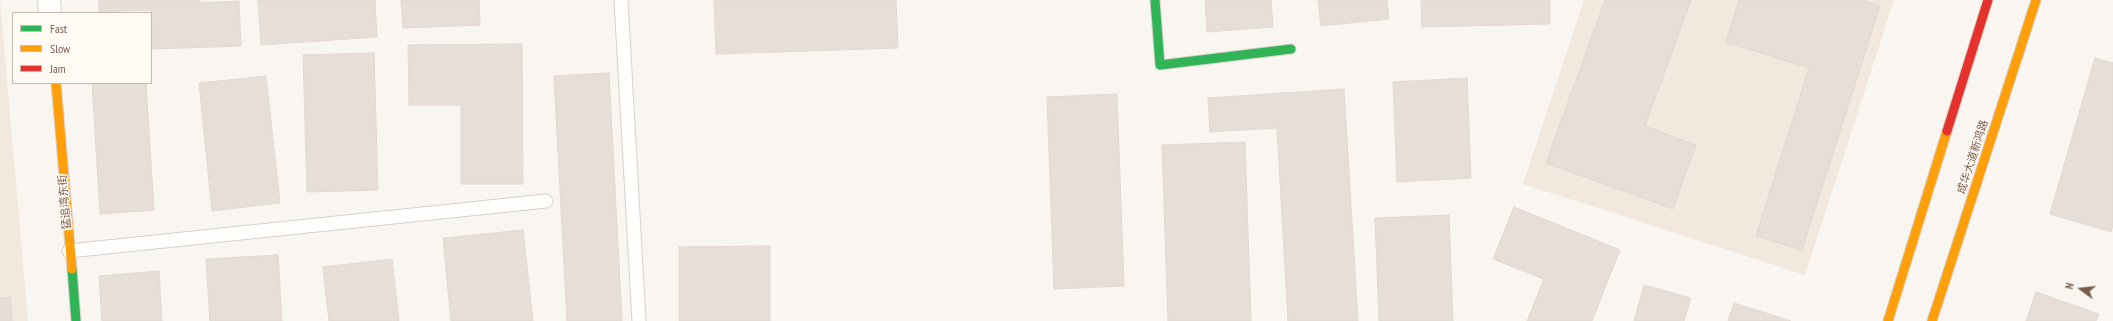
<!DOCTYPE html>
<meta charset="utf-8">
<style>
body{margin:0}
#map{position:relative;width:2113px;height:321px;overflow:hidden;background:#f9f5f0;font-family:"PT Sans Narrow",sans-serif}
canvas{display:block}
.legend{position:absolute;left:12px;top:12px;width:140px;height:72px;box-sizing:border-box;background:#fffaf3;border:1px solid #cabbb1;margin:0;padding:5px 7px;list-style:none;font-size:12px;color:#7a5c4d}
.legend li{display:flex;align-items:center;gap:8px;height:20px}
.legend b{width:20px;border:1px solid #cabbb1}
.north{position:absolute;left:2061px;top:269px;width:40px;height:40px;-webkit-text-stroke:3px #fffaf3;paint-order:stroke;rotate:285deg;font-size:11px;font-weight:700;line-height:16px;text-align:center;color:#7a5c4d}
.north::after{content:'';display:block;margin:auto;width:14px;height:18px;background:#7a5c4d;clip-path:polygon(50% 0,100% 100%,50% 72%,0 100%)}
</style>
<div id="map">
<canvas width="2113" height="321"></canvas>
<ul class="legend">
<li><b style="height:5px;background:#30b455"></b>Fast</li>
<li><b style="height:5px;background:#ff9f0a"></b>Slow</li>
<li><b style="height:5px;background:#e5322d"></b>Jam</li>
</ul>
<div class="north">N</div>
</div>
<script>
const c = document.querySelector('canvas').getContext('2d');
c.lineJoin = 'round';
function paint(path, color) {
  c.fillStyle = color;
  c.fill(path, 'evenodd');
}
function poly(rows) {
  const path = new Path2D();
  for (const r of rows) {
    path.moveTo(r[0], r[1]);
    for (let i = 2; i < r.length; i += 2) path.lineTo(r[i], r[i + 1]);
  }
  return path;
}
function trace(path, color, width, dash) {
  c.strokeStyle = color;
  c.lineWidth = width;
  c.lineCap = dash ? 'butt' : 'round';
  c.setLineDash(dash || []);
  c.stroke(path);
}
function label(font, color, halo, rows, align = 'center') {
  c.font = font + ' "PT Sans Narrow","Noto Sans SC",sans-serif';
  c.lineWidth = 3;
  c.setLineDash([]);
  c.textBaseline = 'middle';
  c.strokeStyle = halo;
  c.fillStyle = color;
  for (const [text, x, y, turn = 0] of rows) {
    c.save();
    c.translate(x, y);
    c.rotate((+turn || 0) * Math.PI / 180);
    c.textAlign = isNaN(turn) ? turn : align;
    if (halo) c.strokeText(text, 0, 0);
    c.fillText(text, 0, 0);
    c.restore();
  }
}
paint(poly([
 [0,0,28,321,0,321],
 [1584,0,1894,0,1805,275,1523,184]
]), '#f2e8de');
const building = poly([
 [99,0,200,0,200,3,239,1,241,46,153,49,151,10,99,12,99,0],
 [258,0,375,0,377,37,261,45,258,0],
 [401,0,479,0,480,25,403,28,401,0],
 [714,0,896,0,898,48,716,54,714,0],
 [1205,0,1271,0,1273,27,1207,32,1205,0],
 [1318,0,1387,0,1389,19,1321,26,1318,0],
 [1421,0,1550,0,1550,24,1422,27,1421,0],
 [1605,0,1691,0,1645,126,1696,145,1673,209,1546,163,1605,0],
 [1739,0,1863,0,1880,6,1802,250,1756,236,1809,68,1726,42,1739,0],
 [522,44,523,184,461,184,461,105,409,105,408,45,522,44],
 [374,53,378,190,307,192,303,55,374,53],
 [2095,58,2113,63,2113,225,2111,232,2050,214,2095,58],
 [609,73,622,321,567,321,554,76,609,73],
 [266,76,280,203,212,211,199,83,266,76],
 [1467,78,1471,178,1397,182,1393,82,1467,78],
 [92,83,146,83,154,210,100,214,92,83],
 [1344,89,1358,321,1288,321,1277,128,1210,132,1208,98,1344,89],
 [1117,94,1124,286,1054,289,1047,97,1117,94],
 [1245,142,1251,321,1168,321,1162,145,1245,142],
 [1514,207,1620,250,1592,321,1527,321,1544,279,1493,259,1514,207],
 [1449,215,1453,321,1379,321,1375,218,1449,215],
 [523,230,533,321,451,321,443,238,523,230],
 [770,246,770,321,679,321,679,247,770,246],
 [278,255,282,321,210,321,206,259,278,255],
 [392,259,399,321,329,321,323,267,392,259],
 [159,271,162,321,102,321,99,276,159,271],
 [1644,285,1691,298,1684,321,1634,321,1644,285],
 [2036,292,2099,314,2096,321,2026,321,2036,292],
 [10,297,12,321,0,321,0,298,10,297],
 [1734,303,1791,321,1728,321,1734,303]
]);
paint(building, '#e6ded7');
trace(building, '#e2d8d2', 1);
const lane = poly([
 [621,0,639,321],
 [69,251,546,201]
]);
const street = poly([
 [49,0,50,13]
]);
const fast = poly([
 [1155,0,1160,65,1291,49],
 [72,269,76,321]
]);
const slow = poly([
 [56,83,72,269],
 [1888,321,1947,131],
 [1932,321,2036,0]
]);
const jam = poly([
 [1947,131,1988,0]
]);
trace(lane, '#d7d1cb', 15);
trace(street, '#d7d1cb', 24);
trace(fast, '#d9d2cb', 11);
trace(slow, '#d9d2cb', 11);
trace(jam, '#d9d2cb', 11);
trace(lane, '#fefefd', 13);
trace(street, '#fefefd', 22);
trace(fast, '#30b455', 9);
trace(slow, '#ff9f0a', 9);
trace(jam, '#e5322d', 9);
label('11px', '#7a5c4d', '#fffaf3', [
 ["成华大道新鸿路",1973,157,-72],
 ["猛追湾东街",65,202,-95]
]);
</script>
